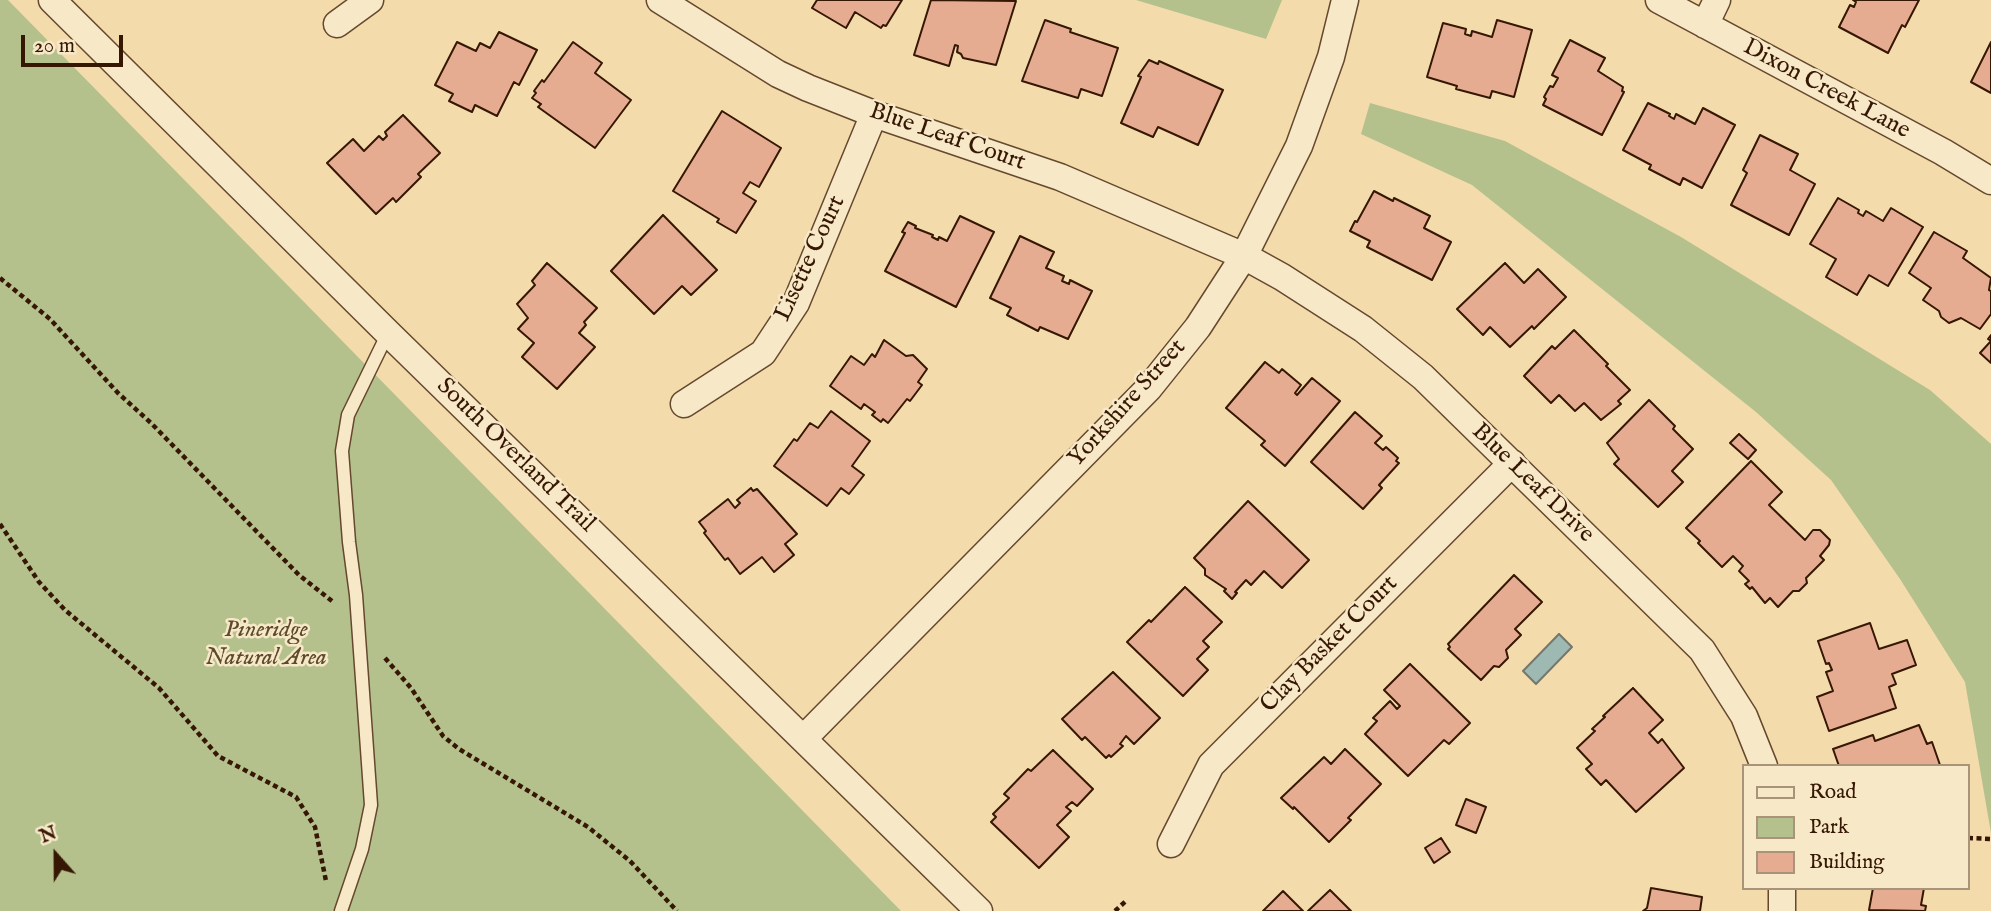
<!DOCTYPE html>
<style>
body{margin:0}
#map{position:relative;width:1991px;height:911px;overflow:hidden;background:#f3dbab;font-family:"IM FELL English",serif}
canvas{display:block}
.legend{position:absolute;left:1742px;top:764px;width:228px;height:126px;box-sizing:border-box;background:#f7e8c8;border:2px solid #aa9479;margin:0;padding:9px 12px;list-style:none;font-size:21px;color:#361703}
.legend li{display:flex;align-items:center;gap:14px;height:35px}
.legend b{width:35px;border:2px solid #aa9479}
.north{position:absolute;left:21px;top:820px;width:70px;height:70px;-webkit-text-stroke:5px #f7e8c8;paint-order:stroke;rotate:339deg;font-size:19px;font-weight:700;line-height:28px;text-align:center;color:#361703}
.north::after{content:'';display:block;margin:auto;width:24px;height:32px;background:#361703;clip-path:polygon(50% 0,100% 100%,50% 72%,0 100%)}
.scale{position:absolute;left:21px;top:35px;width:102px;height:32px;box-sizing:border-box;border:4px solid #361703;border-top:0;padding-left:9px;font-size:21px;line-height:24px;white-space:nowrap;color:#361703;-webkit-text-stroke:5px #f7e8c8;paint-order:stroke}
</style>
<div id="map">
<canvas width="1991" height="911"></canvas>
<ul class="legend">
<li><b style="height:9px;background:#f7e8c8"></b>Road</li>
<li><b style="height:19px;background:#b5c18d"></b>Park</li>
<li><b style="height:19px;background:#e5ac92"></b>Building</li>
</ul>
<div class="north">N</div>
<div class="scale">20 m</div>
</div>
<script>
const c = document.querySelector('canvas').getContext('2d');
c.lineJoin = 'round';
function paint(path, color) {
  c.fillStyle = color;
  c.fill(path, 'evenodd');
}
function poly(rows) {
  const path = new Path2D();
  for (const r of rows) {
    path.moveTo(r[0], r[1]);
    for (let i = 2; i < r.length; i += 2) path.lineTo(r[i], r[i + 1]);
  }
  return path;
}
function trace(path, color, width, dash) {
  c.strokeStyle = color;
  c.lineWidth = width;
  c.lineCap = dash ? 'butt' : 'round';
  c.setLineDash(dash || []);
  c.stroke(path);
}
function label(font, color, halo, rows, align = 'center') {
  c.font = font + ' "IM FELL English",serif';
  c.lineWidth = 5;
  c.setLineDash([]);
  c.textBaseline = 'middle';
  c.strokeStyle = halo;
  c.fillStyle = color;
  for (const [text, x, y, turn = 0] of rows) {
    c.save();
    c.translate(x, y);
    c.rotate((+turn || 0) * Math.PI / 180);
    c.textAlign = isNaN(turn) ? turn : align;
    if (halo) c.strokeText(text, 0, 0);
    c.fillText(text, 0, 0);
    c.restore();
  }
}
paint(poly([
 [0,0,8,0,901,911,0,911],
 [1136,0,1282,0,1266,39],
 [1370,103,1505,141,1681,237,1930,390,1991,444,1991,833,1965,682,1900,579,1831,480,1756,412,1472,185,1361,134]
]), '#b5c18d');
const water = poly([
 [1559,634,1572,647,1536,684,1523,671,1559,634]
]);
paint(water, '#9eb9b2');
trace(water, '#74786c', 2);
const building = poly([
 [817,0,902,0,886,26,883,25,881,28,855,12,846,28,812,8,817,0],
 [931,0,1016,1,996,65,963,58,961,54,957,52,958,46,955,45,949,66,914,55,931,0],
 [1853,0,1919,0,1905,27,1902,25,1888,53,1839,27,1850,5,1854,7,1856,2,1853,0],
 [1045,20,1071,29,1070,32,1118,48,1102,96,1081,89,1078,98,1022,81,1045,20],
 [1497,20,1532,30,1514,97,1492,91,1490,98,1456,89,1457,86,1427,77,1443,23,1466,29,1465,34,1471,36,1472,31,1492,37,1497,20],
 [499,32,537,50,519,85,514,82,497,116,475,105,472,112,449,101,453,94,435,85,457,42,476,51,480,43,490,48,499,32],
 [1570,40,1605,58,1598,71,1623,87,1622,91,1624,92,1602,135,1543,105,1546,99,1544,97,1550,86,1553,87,1558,78,1552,75,1570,40],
 [573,42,602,63,595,73,631,100,595,148,538,107,541,104,532,98,536,93,534,91,542,80,544,82,573,42],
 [1991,42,1991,93,1971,82,1991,42],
 [1149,60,1158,64,1159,61,1223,90,1198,145,1158,127,1153,137,1121,123,1141,77,1138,76,1149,60],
 [1648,103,1670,114,1669,116,1674,119,1676,114,1695,124,1703,108,1735,125,1702,188,1683,178,1680,185,1649,169,1651,165,1623,150,1648,103],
 [722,111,781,148,759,187,750,182,743,193,756,201,736,233,717,222,719,219,673,191,722,111],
 [403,115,440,153,418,174,421,177,396,202,393,198,376,214,327,163,353,139,364,151,379,136,383,140,387,136,385,132,403,115],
 [1760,135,1798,154,1790,170,1815,184,1789,235,1731,205,1747,173,1743,170,1760,135],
 [1374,191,1393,201,1394,198,1430,216,1424,228,1451,242,1432,280,1367,247,1370,241,1350,231,1355,221,1357,222,1374,191],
 [1838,198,1859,210,1858,213,1863,216,1866,211,1883,221,1891,208,1923,227,1888,286,1869,275,1857,295,1826,277,1836,259,1810,244,1838,198],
 [663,215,717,270,691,295,682,286,654,314,611,271,663,215],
 [960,216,994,232,956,307,885,271,905,233,902,232,908,222,916,226,915,228,933,235,932,237,938,240,939,237,947,241,960,216],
 [1934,232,1967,251,1963,258,1991,278,1989,290,1991,291,1991,314,1980,329,1961,318,1949,323,1941,317,1939,311,1923,300,1931,288,1909,273,1934,232],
 [1020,236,1054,252,1046,268,1064,276,1062,281,1069,284,1070,280,1092,291,1068,339,1040,327,1038,331,1007,315,1011,308,990,298,1020,236],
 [547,263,597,308,584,322,586,325,579,333,595,347,557,389,522,357,534,343,518,329,528,318,517,304,535,285,532,281,547,263],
 [1505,263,1524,283,1538,269,1566,297,1534,329,1532,326,1510,347,1490,327,1483,335,1457,309,1505,263],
 [1574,330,1608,364,1606,366,1630,390,1618,401,1621,404,1601,420,1584,403,1575,411,1559,395,1551,403,1524,376,1552,346,1555,349,1574,330],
 [1991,335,1991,363,1980,353,1991,341,1988,339,1991,335],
 [884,340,906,356,913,355,927,369,918,382,922,385,910,401,907,399,888,423,883,419,881,422,872,415,875,412,864,404,861,409,830,386,851,356,864,365,872,354,875,357,884,340],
 [1265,362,1279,373,1282,369,1301,385,1295,393,1297,395,1312,378,1340,401,1285,466,1261,445,1265,441,1226,408,1265,362],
 [1649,400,1675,426,1673,429,1693,449,1672,471,1683,482,1658,507,1614,464,1619,459,1607,443,1649,400],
 [831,411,870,441,852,466,864,475,849,494,841,488,827,506,774,466,794,439,797,441,810,423,818,428,831,411],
 [1355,412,1382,436,1375,443,1383,450,1386,447,1398,458,1396,461,1399,463,1379,485,1382,488,1363,509,1311,462,1355,412],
 [1739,434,1756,450,1748,459,1730,443,1739,434],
 [1751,461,1782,492,1769,505,1805,540,1813,530,1820,530,1830,540,1829,545,1820,556,1824,560,1806,578,1807,583,1799,591,1793,591,1778,607,1770,598,1765,603,1752,587,1750,589,1745,584,1749,581,1739,571,1743,566,1733,556,1722,567,1698,543,1700,541,1686,528,1751,461],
 [751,488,753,491,757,489,797,534,785,544,794,555,774,572,762,557,740,574,728,558,725,560,704,533,706,531,699,522,728,499,735,508,740,503,737,500,751,488],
 [1248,501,1309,560,1282,588,1264,571,1251,585,1246,580,1235,592,1237,593,1232,599,1224,591,1226,589,1205,575,1205,569,1194,558,1248,501],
 [1514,575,1542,602,1515,629,1521,635,1506,650,1508,658,1499,667,1494,666,1481,680,1448,649,1450,647,1448,644,1514,575],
 [1185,587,1222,622,1203,641,1209,647,1197,659,1208,670,1183,696,1127,642,1149,620,1151,622,1185,587],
 [1870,623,1879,649,1907,640,1916,665,1892,674,1896,684,1889,687,1896,708,1829,731,1817,697,1833,691,1826,672,1832,670,1829,663,1826,664,1818,641,1870,623],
 [1410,664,1470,723,1449,744,1444,740,1408,776,1365,734,1377,721,1373,718,1390,701,1397,709,1400,706,1384,690,1410,664],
 [1113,672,1160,718,1134,744,1126,736,1120,744,1123,746,1111,757,1109,755,1106,758,1085,737,1082,740,1062,719,1113,672],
 [1633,688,1663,720,1649,733,1658,743,1662,739,1684,768,1636,812,1606,780,1601,785,1586,769,1592,764,1577,748,1595,731,1592,729,1605,717,1603,716,1633,688],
 [1919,725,1927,744,1932,742,1940,765,1839,766,1833,749,1873,735,1875,741,1919,725],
 [1345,749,1381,784,1348,818,1351,820,1329,842,1294,807,1293,809,1281,798,1324,757,1331,764,1345,749],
 [1053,750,1093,789,1077,806,1072,802,1066,807,1071,811,1057,825,1069,837,1039,868,991,822,996,817,993,814,1009,798,1004,794,1028,769,1031,771,1053,750],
 [1466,799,1486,807,1476,833,1456,825,1466,799],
 [1441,838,1450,852,1434,863,1425,848,1441,838],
 [1651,888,1702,897,1700,911,1643,911,1647,908,1651,888],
 [1873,888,1924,888,1921,905,1926,906,1925,911,1869,910,1873,888],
 [1330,890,1351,911,1308,911,1330,890],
 [1283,891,1303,911,1263,911,1283,891]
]);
paint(building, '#e5ac92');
trace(building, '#361703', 2);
const service = poly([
 [341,911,362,849,371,805,356,595,349,542,342,451,348,415,388,333]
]);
const minor = poly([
 [52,0,388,333,979,911],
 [660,0,778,74,808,88,874,114,1060,177,1244,256,1282,277,1363,329,1423,377,1702,650,1744,716,1764,766],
 [1659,0,1943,152,1991,181],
 [337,24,370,0],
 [1705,25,1717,0],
 [684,404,763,353,796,303,874,114],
 [804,738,1149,388,1198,327,1244,256,1299,146,1331,57,1345,0],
 [1171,844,1211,765,1512,463],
 [1782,911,1782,888]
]);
trace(service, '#65482d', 15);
trace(minor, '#65482d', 29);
trace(poly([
 [0,278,50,319,118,393,151,423,299,575,332,601],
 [0,524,39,582,65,610,159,688,218,756,296,797,315,827,326,881],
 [385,658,411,688,443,736,459,749,588,827,630,861,677,911],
 [1968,838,1991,839],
 [1115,911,1127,900]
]), '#361703', 4.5, [5, 3.5]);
trace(service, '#f7e8c8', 12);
trace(minor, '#f7e8c8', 26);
label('24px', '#361703', '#f7e8c8', [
 ["Dixon Creek Lane",1826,90,28],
 ["Blue Leaf Court",947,138,19],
 ["Lisette Court",811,259,-65],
 ["Yorkshire Street",1128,404,-48],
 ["South Overland Trail",515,456,44],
 ["Blue Leaf Drive",1532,484,44],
 ["Clay Basket Court",1330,645,-45]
]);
label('italic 24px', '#5c4a2c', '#f7e8c8', [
 ["Pineridge",266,631],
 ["Natural Area",266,659]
]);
</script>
